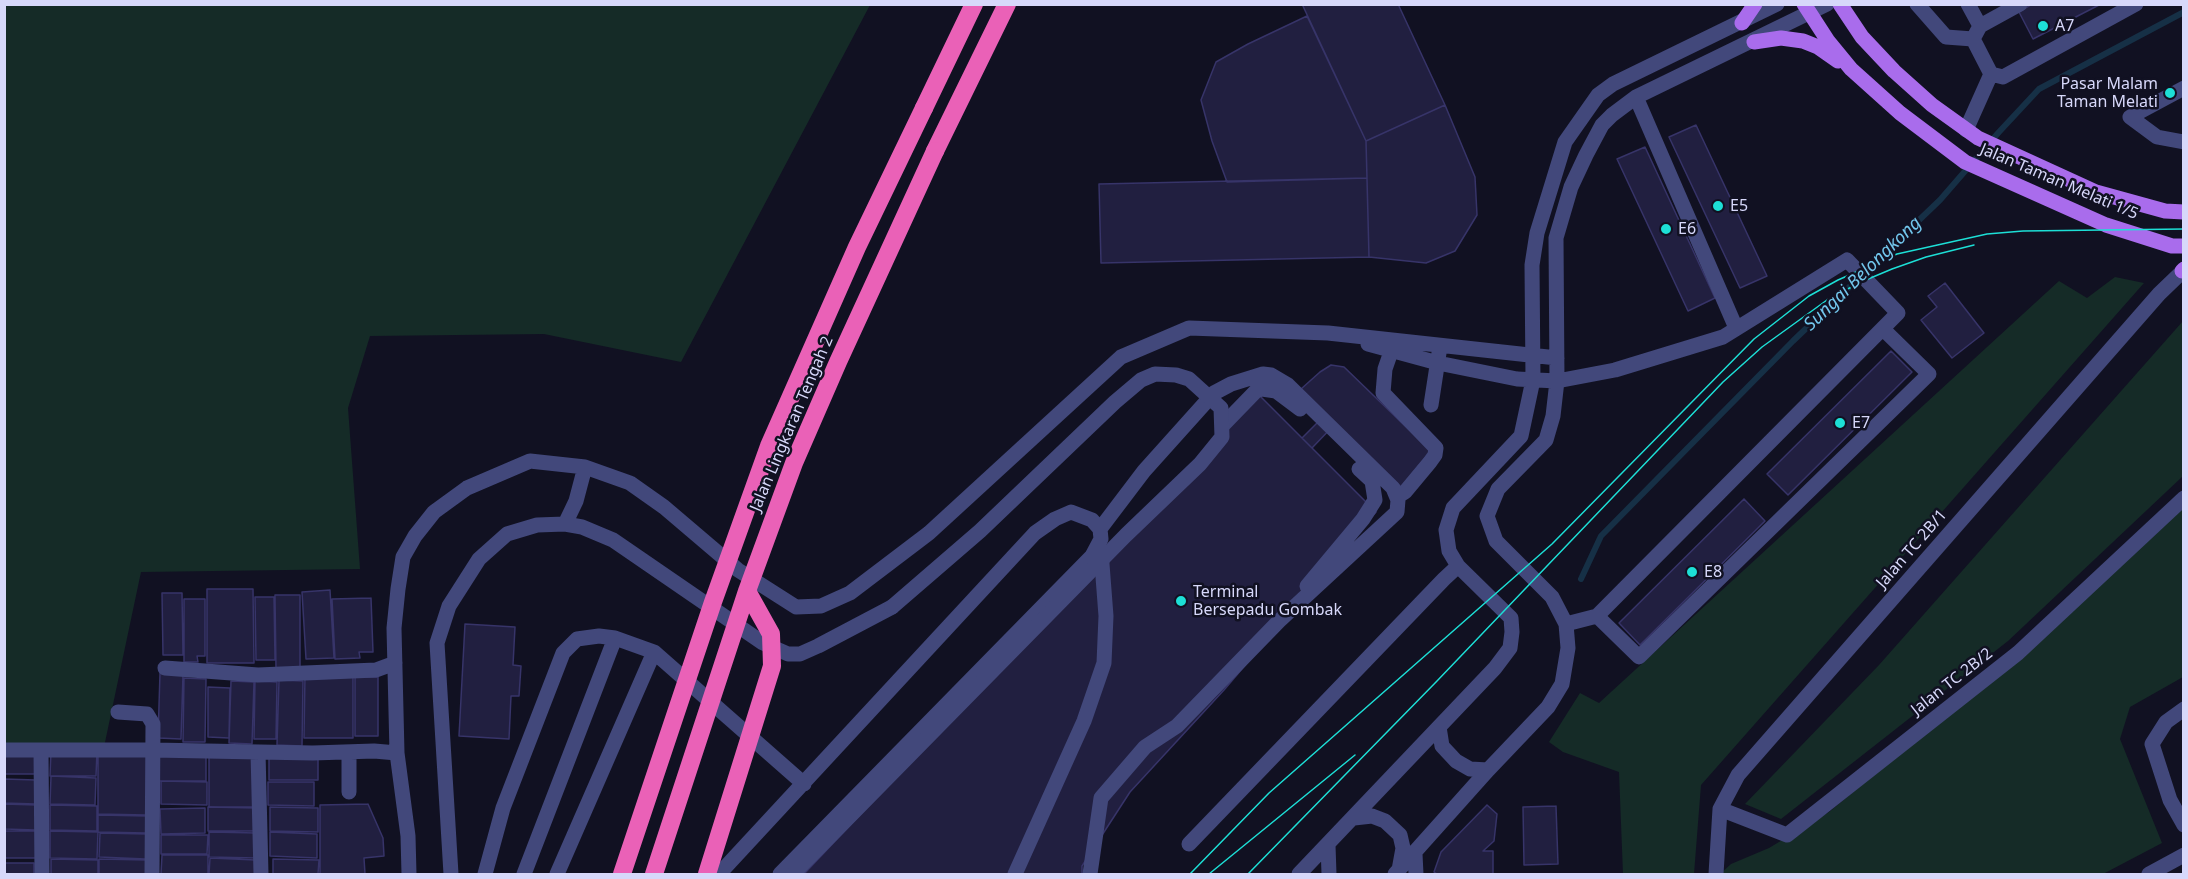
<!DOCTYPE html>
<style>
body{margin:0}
#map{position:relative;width:2188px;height:879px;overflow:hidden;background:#112;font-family:"Noto Sans",sans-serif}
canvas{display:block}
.frame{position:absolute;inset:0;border:6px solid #d7d8fa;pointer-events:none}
</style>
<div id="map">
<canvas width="2188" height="879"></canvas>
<div class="frame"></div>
</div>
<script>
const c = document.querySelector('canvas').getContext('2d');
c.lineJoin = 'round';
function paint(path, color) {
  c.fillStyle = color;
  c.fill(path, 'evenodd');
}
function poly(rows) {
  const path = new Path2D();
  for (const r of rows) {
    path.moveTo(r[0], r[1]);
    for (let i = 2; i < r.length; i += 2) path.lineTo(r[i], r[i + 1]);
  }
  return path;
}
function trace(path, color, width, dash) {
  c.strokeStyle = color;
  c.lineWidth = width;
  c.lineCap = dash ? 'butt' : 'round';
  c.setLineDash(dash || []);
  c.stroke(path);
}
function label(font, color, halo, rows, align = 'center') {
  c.font = font + ' "Noto Sans",sans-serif';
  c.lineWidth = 5;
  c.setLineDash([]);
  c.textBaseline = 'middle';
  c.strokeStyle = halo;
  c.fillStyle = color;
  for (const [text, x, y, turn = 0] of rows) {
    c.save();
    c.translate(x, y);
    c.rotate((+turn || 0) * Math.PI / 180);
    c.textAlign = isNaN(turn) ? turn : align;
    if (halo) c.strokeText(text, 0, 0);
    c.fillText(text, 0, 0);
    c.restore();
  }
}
paint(poly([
 [5,5,870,5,681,362,544,334,370,336,348,408,360,569,141,572,104,747,5,745],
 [2115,277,2144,283,1701,785,1694,874,1623,874,1619,772,1563,752,1549,742,1580,693,1599,703,2059,281,2087,298],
 [2183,321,2183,476,2008,641,1781,819,1745,804,1879,665],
 [2183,503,2183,677,2130,707,2120,739,2162,843,2103,874,1720,874,1731,864,1769,848,1829,812,2039,639]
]), '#152b27');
trace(poly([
 [1581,579,1601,536,1793,341,1940,200,1999,132,2039,89,2184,12]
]), '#163046', 6);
const building = poly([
 [1302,4,1398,4,1445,105,1366,141,1302,4],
 [2032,4,2101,4,2033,39,2019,12,2032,4],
 [1307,16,1366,141,1367,178,1227,182,1212,141,1201,100,1216,62,1248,44,1307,16],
 [1445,105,1475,177,1477,215,1455,251,1426,263,1369,257,1366,141,1445,105],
 [1696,125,1767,276,1740,288,1669,137,1696,125],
 [1645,147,1715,298,1688,311,1617,159,1645,147],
 [1367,178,1369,257,1101,263,1099,184,1367,178],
 [1945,283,1984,333,1952,358,1921,320,1937,307,1928,296,1945,283],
 [1891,351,1912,372,1788,495,1767,474,1891,351],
 [1331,365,1344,367,1431,451,1401,487,1335,424,1312,448,1302,438,1325,415,1301,389,1320,372,1331,365],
 [1258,394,1376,512,1224,690,1130,792,1082,866,1082,874,804,874,1258,394],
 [1744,499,1765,521,1640,645,1619,623,1744,499],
 [207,589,253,589,254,663,207,663,207,589],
 [330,590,334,658,306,659,302,592,330,590],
 [162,593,182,593,183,655,163,655,162,593],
 [275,595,300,595,300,669,276,669,275,595],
 [255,597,274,597,275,660,256,660,255,597],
 [371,598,373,652,359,652,360,658,335,659,332,599,371,598],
 [184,599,205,599,205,656,197,656,198,662,184,662,184,599],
 [465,624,515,627,513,665,521,666,519,696,511,696,509,739,459,736,465,624],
 [160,673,183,674,181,739,158,738,160,673],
 [305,674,353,675,353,738,304,738,305,674],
 [355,677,378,677,378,736,355,736,355,677],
 [184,678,206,679,205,742,183,742,184,678],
 [279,680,303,681,302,746,277,745,279,680],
 [231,681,254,682,252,744,229,743,231,681],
 [255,681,277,682,276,739,254,739,255,681],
 [208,687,230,688,229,738,208,737,208,687],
 [51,751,97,751,96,776,50,776,51,751],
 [98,752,147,752,147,815,98,814,98,752],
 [4,754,35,754,36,774,4,774,4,754],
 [159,755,206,755,206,781,159,781,159,755],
 [269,755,318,756,318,780,269,780,269,755],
 [209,756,256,756,256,807,209,807,209,756],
 [51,776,96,778,95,805,50,804,51,776],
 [4,779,36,780,36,804,4,803,4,779],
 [161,781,207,782,207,805,161,804,161,781],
 [268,782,314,782,314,806,268,805,268,782],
 [4,804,36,805,36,830,4,829,4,804],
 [368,804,383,838,384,856,364,858,365,874,320,874,320,805,368,804],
 [50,805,97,806,97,831,50,830,50,805],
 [1487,805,1497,814,1494,841,1483,851,1493,851,1493,874,1437,874,1434,872,1441,852,1487,805],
 [1556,806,1558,864,1524,865,1523,807,1556,806],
 [208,807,257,808,257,831,208,831,208,807],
 [270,807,318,808,318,832,270,831,270,807],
 [205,808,205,833,161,834,160,809,205,808],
 [98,815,147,816,147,833,98,832,98,815],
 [4,831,36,831,36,858,4,858,4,831],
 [50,831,98,832,97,859,50,858,50,831],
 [209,832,258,833,257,858,209,857,209,832],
 [270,832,317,834,317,858,270,856,270,832],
 [100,833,147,834,146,859,99,857,100,833],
 [161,835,208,835,207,854,161,854,161,835],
 [162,855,208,855,208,874,161,874,162,855],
 [210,858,256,860,255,874,209,874,210,858],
 [51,859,98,860,98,874,51,874,51,859],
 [99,859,147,860,146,874,99,874,99,859],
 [273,859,319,860,318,874,273,874,273,859],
 [4,863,34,863,34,874,4,874,4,863]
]);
paint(building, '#211f40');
trace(building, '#373469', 1.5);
trace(poly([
 [1917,4,1946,37,1973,39],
 [1980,26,2020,4],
 [1991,74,2003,77,2136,4],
 [2184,88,2130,117,2157,137,2184,142],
 [1636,97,1736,328],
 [1966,130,1991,74,1973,39,1980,26,1968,4],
 [1394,343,1385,369,1383,393,1436,448,1435,455,1430,462,1405,492,1397,497],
 [1368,344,1438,363,1517,379,1557,381,1615,370,1723,337,1847,260,1898,313,1597,616,1566,624],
 [1431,405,1439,353],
 [1223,425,1256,391,1262,389,1276,391,1300,409],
 [565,524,576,501,585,467],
 [1307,586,1363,519,1375,500,1372,481,1359,469],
 [1597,616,1639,657,1929,374,1883,329],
 [165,668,258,675,376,670,395,663],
 [2184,709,2166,722,2152,744,2170,800,2184,825],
 [118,712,147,714,153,724,152,874],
 [1439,727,1442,746,1456,761,1470,769,1488,770],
 [4,750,153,750,313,753,374,751,397,753],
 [41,750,42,874],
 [258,752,261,874],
 [349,753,349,792],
 [1720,809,1787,835,2018,653,2184,498],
 [1354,818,1372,816,1385,821,1400,835,1403,848,1399,870],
 [1189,844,1444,579,1458,566],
 [1328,845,1329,874],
 [1415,854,1416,874],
 [409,874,408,836,397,753,394,628,398,589,403,557,415,536,434,512,467,488,530,461,585,467,630,483,664,507,738,570,796,607,821,606,850,593,929,533,1121,357,1189,328,1328,333,1557,358],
 [451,874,437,643,449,606,479,559,507,534,537,525,565,524,582,527,613,540,763,643,788,654,800,654,818,646,892,607],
 [485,874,503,808,563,653,577,639,599,636,615,638,654,652,804,784],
 [524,874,615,638],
 [557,874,654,652],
 [719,874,1035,533,1055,519,1071,512,1092,520,1100,529,1101,539,1092,556,780,874],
 [1015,874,1084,721,1104,663,1106,616,1101,551],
 [1090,874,1101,798,1145,747,1177,726,1279,621,1397,512,1398,500,1393,488,1288,385,1271,375,1263,374,1231,384,1214,393,1144,471,1100,529],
 [1299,874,1495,668,1510,648,1512,632,1511,618,1458,566,1449,551,1446,530,1453,508,1521,436,1533,380,1532,265,1537,233,1565,142,1598,95,1613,84,1777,4],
 [1395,874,1488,770,1548,707,1562,684,1568,648,1566,624,1552,597,1496,541,1487,516,1498,489,1546,440,1553,416,1557,381,1556,238,1571,187,1586,155,1602,125,1612,115,1636,97,1827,4],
 [1716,874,1720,809,1738,775,2159,294,2184,270],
 [2149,874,2184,855]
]), '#42487b', 15);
trace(poly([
 [1804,4,1828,41,1851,69,1900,113,1965,162,2106,225,2172,246,2184,246],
 [1840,4,1862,37,1894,71,1932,105,1978,138,2096,192,2165,211,2184,212],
 [1742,23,1755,4],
 [1754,42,1781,38,1803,41,1818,47,1838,61],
 [2182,271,2184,269]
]), '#a96cec', 15);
trace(poly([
 [924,108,974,4],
 [935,151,1007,4]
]), '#ea61b7', 18);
trace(poly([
 [1190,874,1269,793,1552,544,1754,339,1809,296,1838,280,1897,254,1987,234,2023,231,2184,229],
 [1209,874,1355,755],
 [1248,874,1437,681,1723,382,1762,347,1827,300,1861,282,1892,269,1926,257,1974,245]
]), '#1ddfd6', 1.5);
trace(poly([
 [793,874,1126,535,1200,464,1222,437,1221,408,1189,379,1176,375,1155,374,1141,380,1115,402,980,531,892,607]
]), '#42487b', 15);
trace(poly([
 [622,874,713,602,769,446,857,247,924,108],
 [654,874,747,591,794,463,838,362,935,151],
 [707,874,772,666,771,634,747,591]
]), '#ea61b7', 18);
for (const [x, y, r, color] of [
 [2043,26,6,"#1ddfd6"],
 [2170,93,6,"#1ddfd6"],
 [1718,206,6,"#1ddfd6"],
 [1666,229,6,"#1ddfd6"],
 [1840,423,6,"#1ddfd6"],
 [1692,572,6,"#1ddfd6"],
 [1181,601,6,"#1ddfd6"]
]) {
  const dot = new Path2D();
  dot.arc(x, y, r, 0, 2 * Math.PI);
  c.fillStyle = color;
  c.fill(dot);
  trace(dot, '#112', 2);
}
label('16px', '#d7d8fa', '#112', [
 ["A7",2055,26],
 ["Pasar Malam",2158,84,"right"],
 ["Taman Melati",2158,102,"right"],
 ["E5",1730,206],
 ["E6",1678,229],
 ["E7",1852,423],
 ["E8",1704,572],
 ["Terminal",1193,592],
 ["Bersepadu Gombak",1193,610]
], 'left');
label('16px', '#d7d8fa', '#112', [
 ["Jalan Taman Melati 1/5",2059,182,23],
 ["Jalan Lingkaran Tengah 2",792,424,-67],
 ["Jalan TC 2B/1",1912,549,-49],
 ["Jalan TC 2B/2",1952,682,-38]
]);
label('italic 18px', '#72c6ec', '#112', [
 ["Sungai Belongkong",1863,274,-44]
]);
</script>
